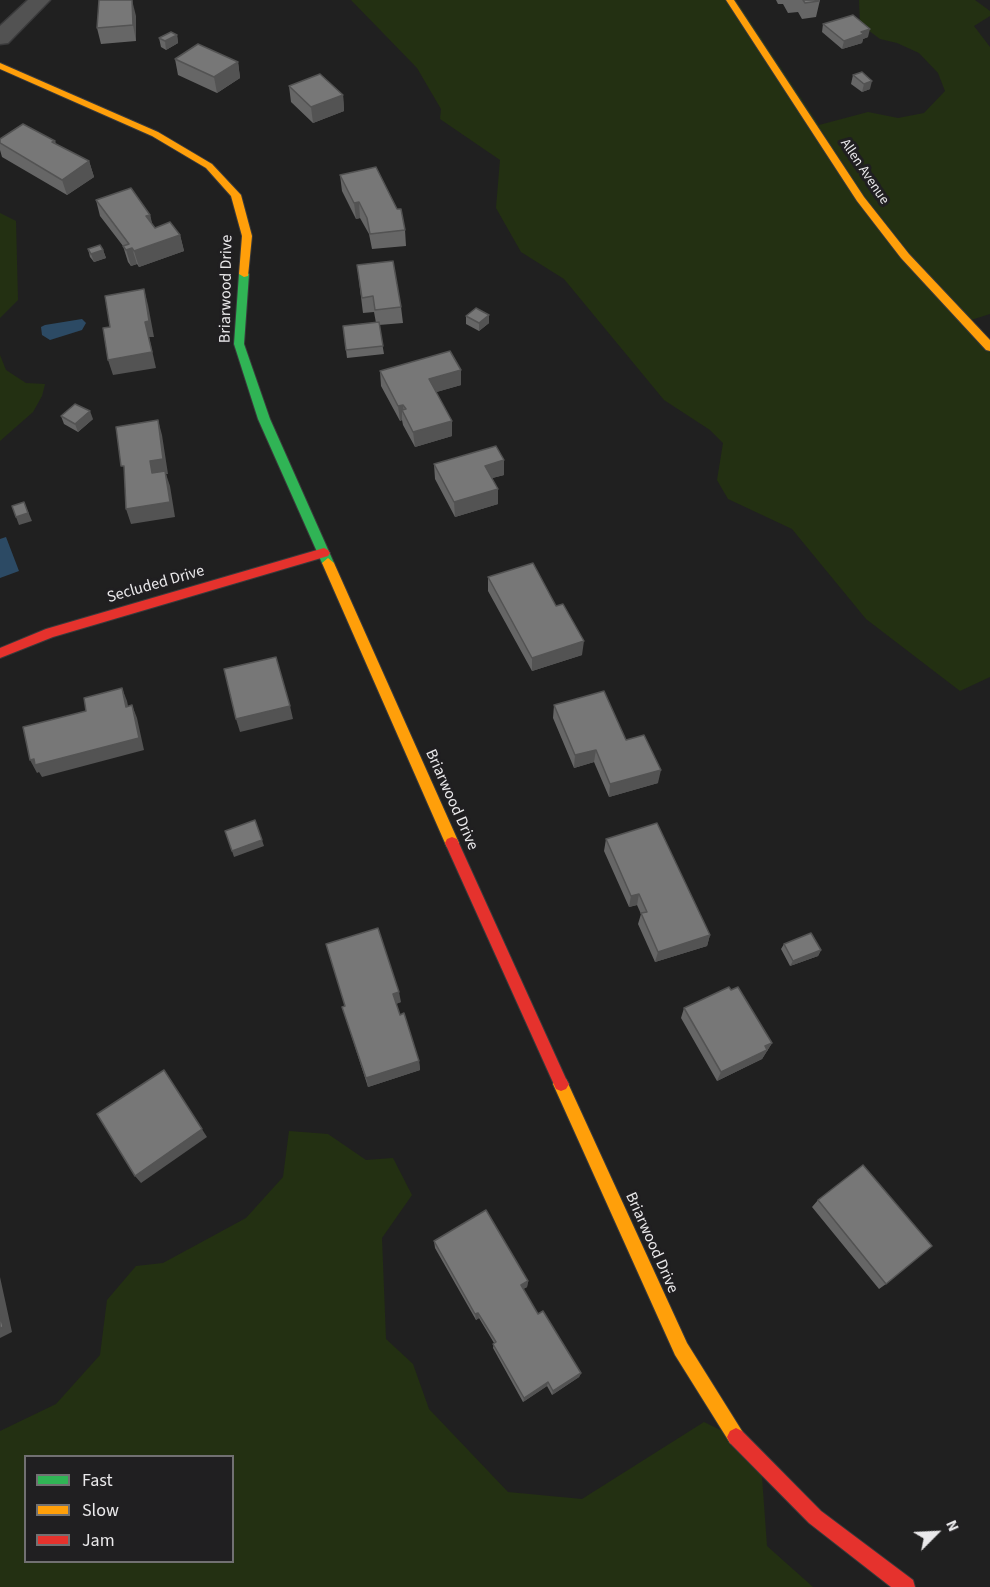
<!DOCTYPE html>
<style>
body{margin:0}
#map{position:relative;width:990px;height:1587px;overflow:hidden;background:#202020;font-family:"Source Sans 3",sans-serif}
canvas{display:block}
.legend{position:absolute;left:24px;top:1455px;width:210px;height:108px;box-sizing:border-box;background:#201f21;border:2px solid #717072;margin:0;padding:8px 10px;list-style:none;font-size:18px;color:#eae9eb}
.legend li{display:flex;align-items:center;gap:12px;height:30px}
.legend b{width:30px;border:2px solid #717072}
.north{position:absolute;left:906px;top:1503px;width:60px;height:60px;-webkit-text-stroke:4px #201f21;paint-order:stroke;rotate:66deg;font-size:16px;font-weight:700;line-height:24px;text-align:center;color:#eae9eb}
.north::after{content:'';display:block;margin:auto;width:21px;height:27px;background:#eae9eb;clip-path:polygon(50% 0,100% 100%,50% 72%,0 100%)}
</style>
<div id="map">
<canvas width="990" height="1587"></canvas>
<ul class="legend">
<li><b style="height:8px;background:#30b455"></b>Fast</li>
<li><b style="height:8px;background:#ff9f0a"></b>Slow</li>
<li><b style="height:8px;background:#e5322d"></b>Jam</li>
</ul>
<div class="north">N</div>
</div>
<script>
const c = document.querySelector('canvas').getContext('2d');
c.lineJoin = 'round';
function paint(path, color) {
  c.fillStyle = color;
  c.fill(path, 'evenodd');
}
function poly(rows) {
  const path = new Path2D();
  for (const r of rows) {
    path.moveTo(r[0], r[1]);
    for (let i = 2; i < r.length; i += 2) path.lineTo(r[i], r[i + 1]);
  }
  return path;
}
function trace(path, color, width, dash) {
  c.strokeStyle = color;
  c.lineWidth = width;
  c.lineCap = dash ? 'butt' : 'round';
  c.setLineDash(dash || []);
  c.stroke(path);
}
function label(font, color, halo, rows, align = 'center') {
  c.font = font + ' "Source Sans 3",sans-serif';
  c.lineWidth = 6;
  c.setLineDash([]);
  c.textBaseline = 'middle';
  c.strokeStyle = halo;
  c.fillStyle = color;
  for (const [text, x, y, turn = 0] of rows) {
    c.save();
    c.translate(x, y);
    c.rotate((+turn || 0) * Math.PI / 180);
    c.textAlign = isNaN(turn) ? turn : align;
    if (halo) c.strokeText(text, 0, 0);
    c.fillText(text, 0, 0);
    c.restore();
  }
}
paint(poly([
 [351,0,736,0,819,125,868,112,898,118,924,113,945,91,938,73,919,53,897,43,880,39,860,24,859,0,975,0,990,11,990,16,974,26,990,47,990,314,971,320,990,342,990,677,960,691,866,619,792,529,728,499,717,480,723,443,710,430,664,400,564,279,521,252,496,208,500,160,440,119,441,109,417,68],
 [0,213,16,221,18,300,0,318],
 [0,355,6,370,26,383,45,384,42,396,33,412,0,441],
 [289,1131,328,1134,366,1160,393,1158,412,1195,382,1238,386,1339,413,1364,429,1409,508,1492,582,1499,704,1422,760,1449,767,1546,813,1587,0,1587,0,1431,56,1404,100,1355,107,1300,136,1266,163,1263,246,1218,283,1177],
 [26,1456,232,1456,232,1562,26,1562]
]), '#233012');
paint(poly([
 [82,319,86,323,82,330,50,340,42,335,41,327,45,325],
 [6,537,19,571,0,578,0,539]
]), '#2c4a64');
const street = poly([
 [28,0,50,0,8,43,0,44,0,26,28,0]
]);
const fast = poly([
 [244,271,249,274,244,344,270,419,334,563,328,568,322,563,258,419,234,344,239,274,244,271]
]);
const slow = poly([
 [726,0,734,0,864,197,909,254,990,340,990,351,986,350,901,258,857,201,726,0],
 [0,63,158,132,212,164,241,195,252,236,248,276,244,277,239,274,242,236,231,196,206,168,152,136,0,69,0,63],
 [328,558,334,563,459,843,457,847,452,849,447,847,445,843,322,563,328,558],
 [561,1077,566,1079,687,1343,742,1431,745,1437,742,1443,736,1446,730,1443,675,1355,553,1084,556,1079,561,1077]
]);
const jam = poly([
 [324,548,328,550,330,553,328,556,53,637,0,658,0,648,46,629,324,548],
 [452,837,457,839,566,1079,569,1084,566,1089,561,1091,556,1089,445,843,447,839,452,837],
 [736,1428,742,1431,821,1511,913,1580,915,1587,891,1587,809,1523,730,1443,727,1437,730,1431,736,1428]
]);
trace(street, '#3a3a3b', 3);
trace(fast, '#3a3a3b', 2);
trace(slow, '#3a3a3b', 2);
trace(jam, '#3a3a3b', 2);
paint(street, '#525252');
paint(fast, '#30b455');
paint(slow, '#ff9f0a');
paint(jam, '#e5322d');
paint(poly([
 [776,0,820,0,816,17,802,19,798,12,788,13,783,4,778,4],
 [136,16,136,41,101,44,97,28],
 [823,24,868,37,863,39,862,43,842,49,822,32],
 [177,35,178,43,166,50,161,47,159,38],
 [175,59,238,62,240,78,217,93,178,75],
 [853,75,870,89,862,92,851,84],
 [289,86,343,95,344,111,313,123,291,102],
 [0,139,55,141,56,144,89,161,94,177,67,195,2,157,0,150],
 [340,175,405,230,406,246,372,249,369,234,360,218,356,219,342,191],
 [96,200,150,215,152,225,155,228,180,235,184,251,139,267,137,264,131,266,128,262,123,246,100,216],
 [88,249,103,250,106,258,94,262,90,257],
 [357,265,401,307,403,323,379,325,384,354,347,358,343,326,376,323,374,312,363,313],
 [466,316,489,323,479,331,466,324],
 [380,371,461,385,436,392,452,421,452,436,415,447,403,425,402,420,400,421,381,386],
 [61,416,93,419,78,432,64,424],
 [504,460,504,475,492,478,498,489,498,504,455,517,435,479,434,464],
 [488,577,582,655,532,671,488,591],
 [554,705,626,740,658,783,609,797,594,762,574,768,553,718],
 [606,839,710,935,707,946,655,962,638,924,641,914,637,905,629,907,604,851],
 [784,944,821,950,818,956,790,966,781,949],
 [731,990,772,1043,762,1059,717,1081,681,1018,684,1008],
 [401,1002,396,1004,400,1015,419,1061,420,1070,368,1087,342,1007],
 [818,1200,886,1284,879,1289,812,1207],
 [434,1241,528,1281,527,1287,523,1289,538,1314,581,1373,579,1377,552,1395,547,1386,523,1402,493,1348,494,1343,479,1318,476,1320,435,1248]
]), '#666');
paint(poly([
 [132,0,136,16,136,41,133,25],
 [870,29,868,37,863,39,862,43,842,49,844,41,861,32],
 [177,35,178,43,166,50,165,41],
 [238,62,240,78,217,93,214,77],
 [872,81,870,89,862,92,864,84],
 [343,95,344,111,313,123,311,107],
 [89,161,94,177,67,195,62,180],
 [359,202,360,218,356,219,354,203],
 [150,215,154,230,146,216],
 [180,235,184,251,139,267,134,251],
 [132,248,137,264,131,266,126,250],
 [103,250,106,258,94,262,91,254],
 [144,289,148,305,154,337,149,337,156,368,113,375,108,360,145,322],
 [489,315,489,323,479,331,479,323],
 [461,370,461,385,430,394,429,379],
 [403,405,404,415,402,410,402,420,400,421,398,406],
 [90,411,93,419,78,432,75,424],
 [158,420,162,435,168,474,166,474,170,486,175,517,131,524,126,509,150,461],
 [452,421,452,436,415,447,413,432],
 [504,460,504,475,485,480,485,466],
 [498,489,498,504,455,517,454,502],
 [24,502,32,521,19,525,16,517],
 [584,641,582,655,532,671,532,658],
 [122,688,127,701,131,720,126,707],
 [132,705,137,718,144,750,42,777,39,772,37,773,30,760],
 [290,706,293,719,240,732,236,719],
 [596,750,594,762,574,768,575,755],
 [661,770,658,783,609,797,610,784],
 [262,840,264,846,234,857,232,851],
 [639,894,637,905,629,907,631,896],
 [710,935,707,946,655,962,658,952],
 [821,950,818,956,790,966,793,961],
 [399,992,401,1002,395,1004,393,994],
 [772,1043,762,1059,717,1081,721,1072],
 [419,1061,420,1070,368,1087,366,1078],
 [164,1070,207,1137,141,1183,135,1176],
 [0,1277,12,1332,0,1338],
 [528,1281,527,1287,520,1291,521,1285],
 [478,1313,479,1318,476,1320,475,1314],
 [581,1373,579,1377,552,1395,553,1391],
 [548,1382,547,1386,523,1402,524,1398]
]), '#535353');
const building = poly([
 [99,0,132,0,133,25,97,28,99,0],
 [803,0,818,0,819,1,805,3,803,0],
 [853,15,870,29,861,32,864,34,844,41,823,24,853,15],
 [171,32,177,35,165,41,159,38,171,32],
 [198,44,238,62,214,77,175,59,198,44],
 [862,72,872,81,864,84,853,75,862,72],
 [320,74,343,95,311,107,289,86,320,74],
 [23,124,55,141,52,142,89,161,62,180,0,143,0,139,23,124],
 [376,167,397,209,401,209,405,230,370,234,367,218,359,202,354,203,340,175,376,167],
 [131,188,150,215,146,216,155,228,170,222,180,235,134,251,132,248,126,250,123,246,129,244,96,200,131,188],
 [100,245,103,250,91,254,88,249,100,245],
 [393,261,401,307,375,310,373,296,362,298,357,265,393,261],
 [144,289,149,321,145,322,152,352,108,360,103,328,110,327,105,296,144,289],
 [476,308,489,315,479,323,466,316,476,308],
 [379,322,383,346,346,350,343,326,379,322],
 [450,351,461,370,429,379,452,421,413,432,402,410,406,409,403,405,398,406,380,371,450,351],
 [75,404,90,411,75,424,61,416,75,404],
 [158,420,163,459,150,461,152,473,165,471,170,502,126,509,124,466,121,466,116,427,158,420],
 [496,446,504,460,485,466,498,489,454,502,434,464,496,446],
 [24,502,28,513,16,517,12,506,24,502],
 [533,563,556,606,563,604,584,641,532,658,488,577,533,563],
 [276,657,290,706,236,719,224,669,276,657],
 [122,688,126,707,132,705,139,738,35,765,34,759,30,760,23,727,86,711,84,698,122,688],
 [604,691,626,740,644,735,661,770,610,784,596,750,575,755,554,705,604,691],
 [255,820,262,840,232,851,225,831,255,820],
 [657,823,710,935,658,952,641,913,647,912,639,894,631,896,606,839,657,823],
 [378,928,399,992,393,994,400,1015,404,1013,419,1061,366,1078,342,1007,345,1006,326,944,378,928],
 [811,933,821,950,793,961,784,944,811,933],
 [729,987,731,990,738,987,772,1043,765,1046,767,1050,721,1072,684,1008,729,987],
 [164,1070,202,1129,135,1176,97,1114,164,1070],
 [863,1165,932,1246,886,1284,818,1200,863,1165],
 [486,1210,528,1281,521,1285,538,1314,543,1311,581,1373,553,1391,548,1382,524,1398,493,1344,496,1342,478,1313,475,1314,434,1241,486,1210],
 [0,1315,3,1327,0,1328,0,1315]
]);
paint(building, '#777');
trace(building, '#535353', 1.5);
label('14px', '#eae9eb', '#201f21', [
 ["Allen Avenue",864,172,56]
]);
label('16px', '#eae9eb', '#201f21', [
 ["Briarwood Drive",227,289,-89],
 ["Secluded Drive",156,585,-16],
 ["Briarwood Drive",451,800,66],
 ["Briarwood Drive",651,1243,66]
]);
</script>
